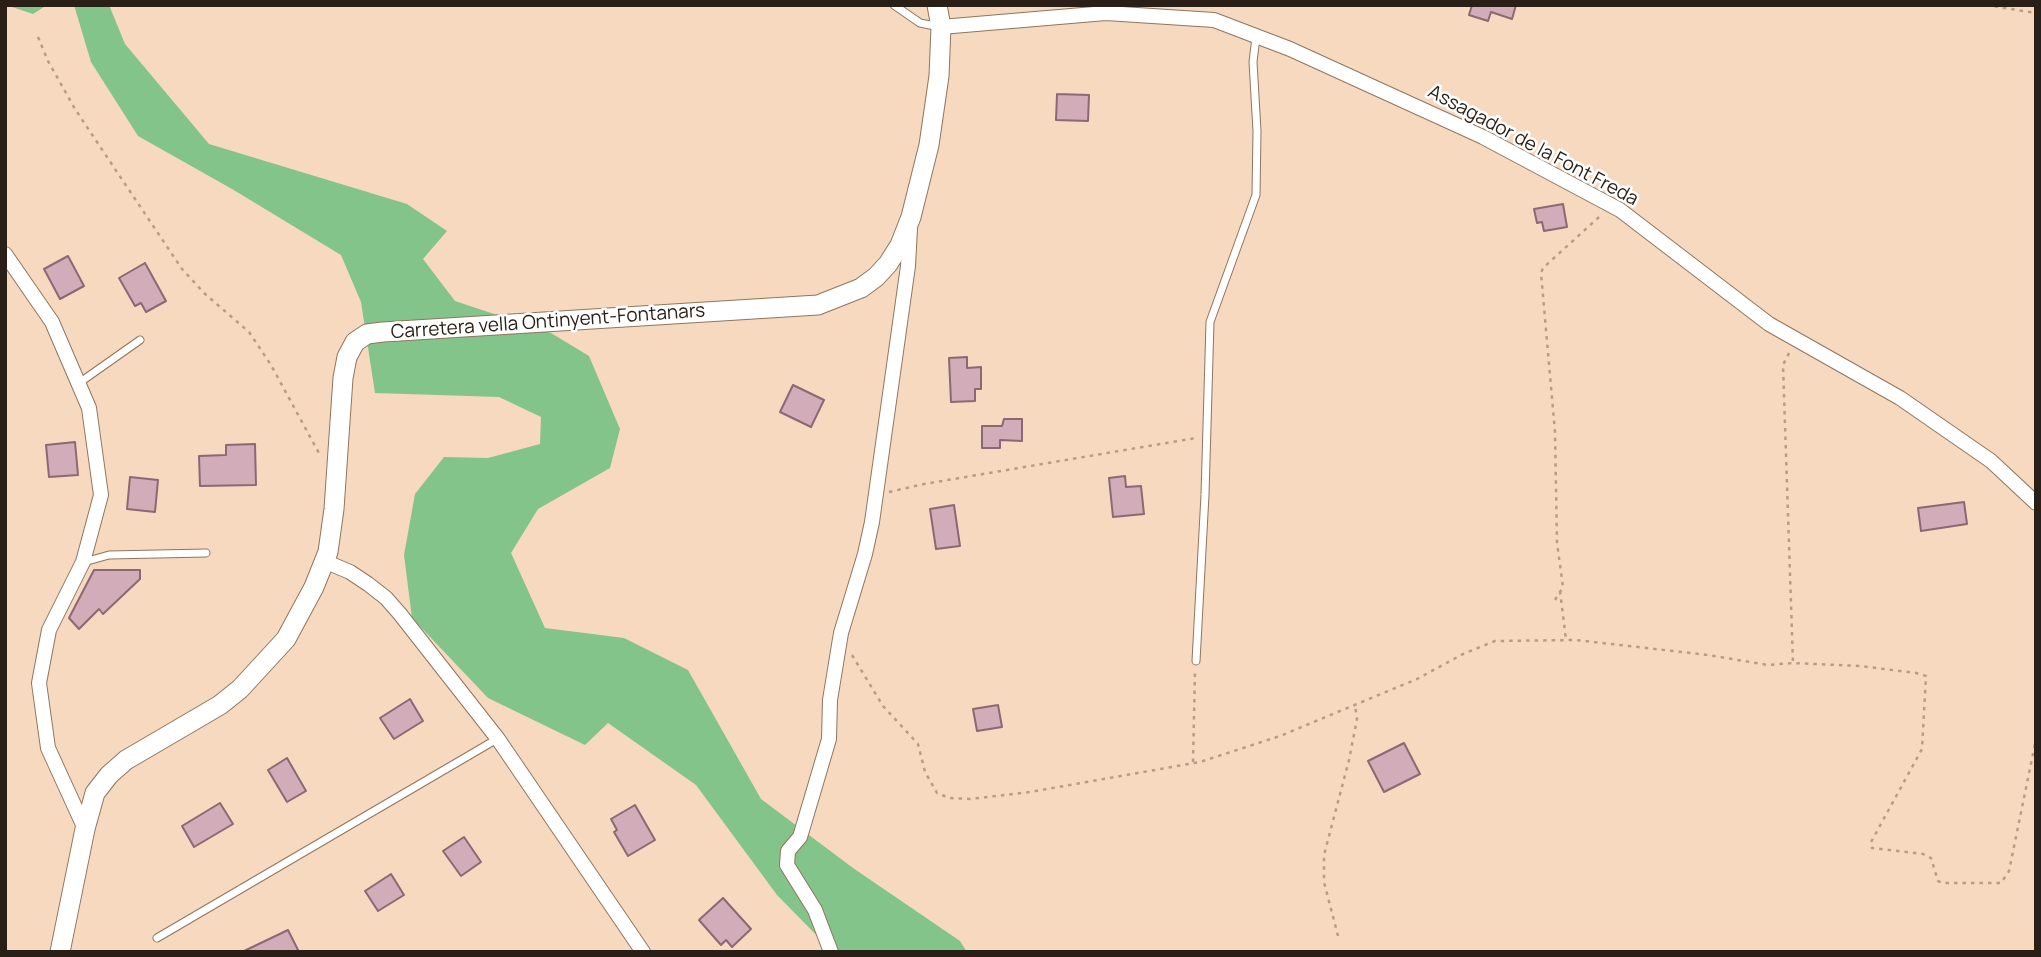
<!DOCTYPE html>
<style>
body{margin:0}
#map{position:relative;width:2041px;height:957px;overflow:hidden;background:#f6d9bf;font-family:Manrope,sans-serif}
canvas{display:block}
.frame{position:absolute;inset:0;border:7px solid #2a1f16;pointer-events:none}
</style>
<div id="map">
<canvas width="2041" height="957"></canvas>
<div class="frame"></div>
</div>
<script>
const c = document.querySelector('canvas').getContext('2d');
c.lineJoin = 'round';
function paint(path, color) {
  c.fillStyle = color;
  c.fill(path, 'evenodd');
}
function poly(rows) {
  const path = new Path2D();
  for (const r of rows) {
    path.moveTo(r[0], r[1]);
    for (let i = 2; i < r.length; i += 2) path.lineTo(r[i], r[i + 1]);
  }
  return path;
}
function trace(path, color, width, dash) {
  c.strokeStyle = color;
  c.lineWidth = width;
  c.lineCap = dash ? 'butt' : 'round';
  c.setLineDash(dash || []);
  c.stroke(path);
}
function label(font, color, halo, rows, align = 'center') {
  c.font = font + ' Manrope,sans-serif';
  c.lineWidth = 5;
  c.setLineDash([]);
  c.textBaseline = 'middle';
  c.strokeStyle = halo;
  c.fillStyle = color;
  for (const [text, x, y, turn = 0] of rows) {
    c.save();
    c.translate(x, y);
    c.rotate((+turn || 0) * Math.PI / 180);
    c.textAlign = isNaN(turn) ? turn : align;
    if (halo) c.strokeText(text, 0, 0);
    c.fillText(text, 0, 0);
    c.restore();
  }
}
paint(poly([
 [6,5,47,5,33,14],
 [74,5,109,5,125,44,209,144,407,204,447,231,423,259,455,301,551,333,589,356,620,429,610,468,538,509,511,553,545,628,624,638,688,670,761,799,853,868,960,941,967,952,833,952,777,895,696,785,608,723,585,745,488,698,412,618,404,555,415,494,444,457,488,458,540,444,541,417,499,397,375,393,361,302,341,255,232,189,138,136,91,62]
]), '#83c48b');
const building = poly([
 [1472,5,1516,5,1512,19,1491,12,1488,21,1469,15,1472,5],
 [1057,94,1089,95,1088,121,1056,120,1057,94],
 [1563,204,1567,227,1544,231,1542,222,1537,223,1534,209,1563,204],
 [68,256,84,286,60,299,44,269,68,256],
 [145,263,166,301,146,312,141,303,135,306,119,278,145,263],
 [967,357,967,368,981,367,981,389,975,389,975,401,951,402,949,358,967,357],
 [793,385,824,400,811,427,780,412,793,385],
 [1004,419,1022,419,1022,441,1000,440,1000,448,982,448,982,426,1002,426,1004,419],
 [75,442,78,475,49,477,46,445,75,442],
 [255,444,256,485,200,486,199,456,226,455,226,445,255,444],
 [1125,476,1126,487,1141,486,1144,514,1113,517,1109,478,1125,476],
 [130,477,158,480,155,512,127,509,130,477],
 [1964,502,1967,524,1921,531,1918,508,1964,502],
 [954,505,960,546,936,549,930,509,954,505],
 [94,570,140,570,140,579,103,614,99,609,79,629,69,618,94,570],
 [410,699,423,721,394,739,380,718,410,699],
 [998,705,1002,727,977,731,973,709,998,705],
 [1404,743,1420,774,1384,792,1368,761,1404,743],
 [287,758,306,791,287,802,268,770,287,758],
 [220,803,233,824,194,847,182,826,220,803],
 [635,805,655,840,628,856,614,832,617,830,611,819,635,805],
 [464,837,481,862,461,876,443,851,464,837],
 [391,874,404,895,378,911,365,891,391,874],
 [723,898,751,929,732,947,726,940,721,945,699,920,723,898],
 [288,930,299,952,242,952,288,930]
]);
paint(building, '#d2acb8');
trace(building, '#8b6873', 2);
const lane = poly([
 [894,5,920,23,940,27],
 [79,383,140,340],
 [84,562,109,555,206,553],
 [1196,661,1205,495,1210,322,1256,195,1257,131,1253,62,1256,37],
 [157,938,497,739]
]);
const street = poly([
 [941,27,1106,13,1214,20,1290,49,1483,137,1620,210,1769,324,1900,398,1991,461,2036,503],
 [5,254,52,322,89,408,101,495,83,562,49,630,39,683,48,748,85,829],
 [324,561,350,572,368,584,386,598,400,614,498,739,643,952],
 [831,952,815,910,787,865,788,851,800,837,829,739,830,700,841,633,865,554,872,522,908,266,910,228]
]);
const secondary = poly([
 [60,952,85,829,95,793,109,775,126,760,220,705,240,689,286,639,314,587,328,552,334,509,343,378,347,357,355,342,367,334,383,332,818,305,861,288,876,277,888,264,900,245,911,217,929,145,939,76,941,27,937,5]
]);
trace(lane, '#90755e', 9);
trace(street, '#90755e', 16);
trace(secondary, '#90755e', 21);
trace(poly([
 [1986,5,2036,13],
 [38,37,48,61,75,109,117,172,182,269,204,293,249,332,271,365,320,455],
 [1789,353,1783,365,1793,663],
 [889,492,924,484,1196,438],
 [1560,591,1566,640],
 [1555,600,1563,587,1557,543,1555,432,1541,273,1543,268,1599,217],
 [852,655,883,706,918,744,925,772,937,793,949,798,970,799,1030,792,1200,762,1280,736,1417,679,1463,654,1495,641,1576,640,1708,655,1768,665,1793,663,1860,666,1916,673,1926,676,1922,749,1871,842,1872,848,1923,854,1931,858,1938,881,1943,883,2001,883,2009,871,2036,739],
 [1193,762,1195,671],
 [1338,936,1324,882,1324,855,1349,760,1357,719,1355,705]
]), '#b59e89', 2.5, [3.5, 5]);
trace(lane, '#fff', 7);
trace(street, '#fff', 14);
trace(secondary, '#fff', 19);
label('19px', '#2a1f16', '#fff', [
 ["Assagador de la Font Freda",1533,146,28],
 ["Carretera vella Ontinyent-Fontanars",548,322,-4]
]);
</script>
